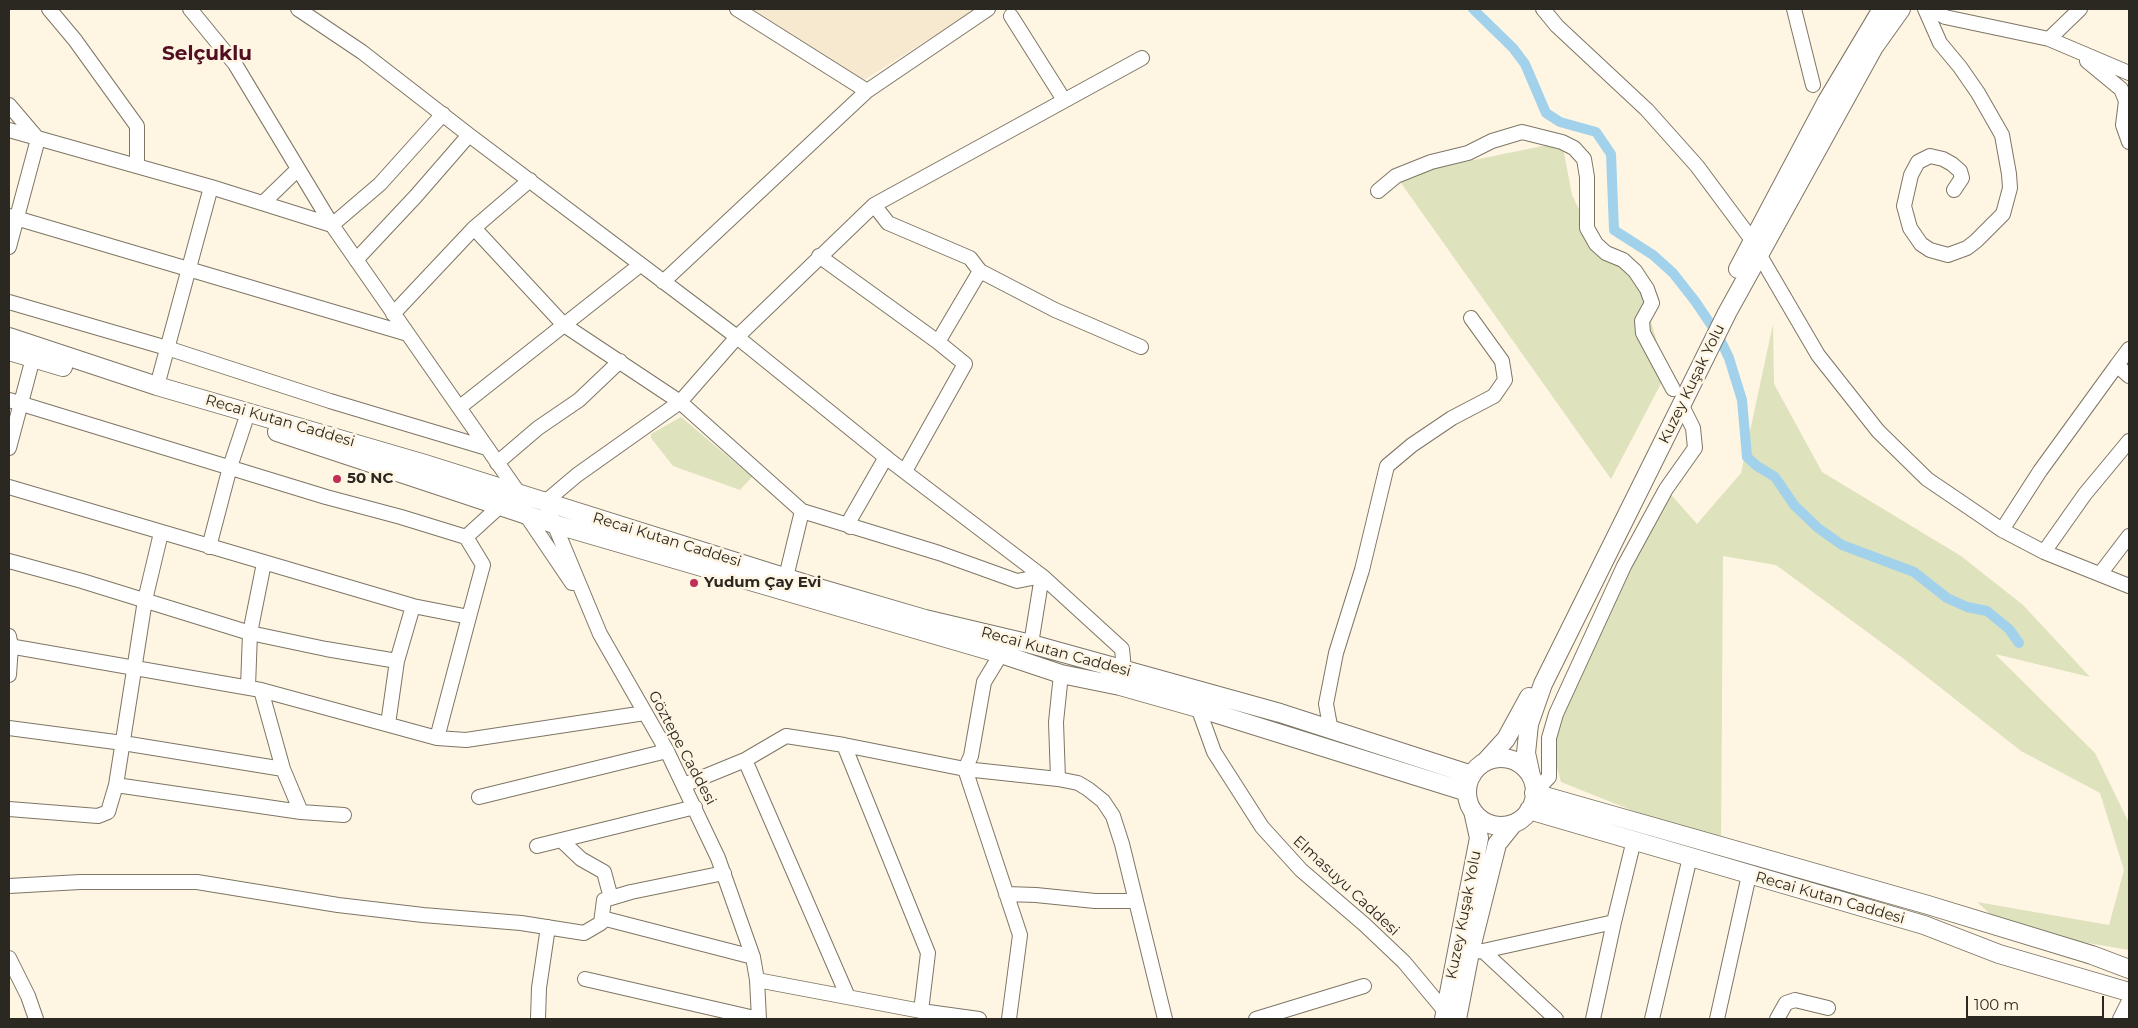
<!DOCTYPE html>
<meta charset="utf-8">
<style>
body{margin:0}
#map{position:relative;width:2138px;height:1028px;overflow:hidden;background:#fff5e3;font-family:Montserrat,sans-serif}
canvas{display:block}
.frame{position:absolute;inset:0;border:10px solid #2b2821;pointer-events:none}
.scale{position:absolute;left:1966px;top:996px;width:138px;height:22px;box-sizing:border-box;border:2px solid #2b2821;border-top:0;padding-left:6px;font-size:15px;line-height:18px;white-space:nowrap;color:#2b2821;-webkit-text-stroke:4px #fff5e3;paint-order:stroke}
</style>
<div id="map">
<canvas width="2138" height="1028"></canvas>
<div class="frame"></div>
<div class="scale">100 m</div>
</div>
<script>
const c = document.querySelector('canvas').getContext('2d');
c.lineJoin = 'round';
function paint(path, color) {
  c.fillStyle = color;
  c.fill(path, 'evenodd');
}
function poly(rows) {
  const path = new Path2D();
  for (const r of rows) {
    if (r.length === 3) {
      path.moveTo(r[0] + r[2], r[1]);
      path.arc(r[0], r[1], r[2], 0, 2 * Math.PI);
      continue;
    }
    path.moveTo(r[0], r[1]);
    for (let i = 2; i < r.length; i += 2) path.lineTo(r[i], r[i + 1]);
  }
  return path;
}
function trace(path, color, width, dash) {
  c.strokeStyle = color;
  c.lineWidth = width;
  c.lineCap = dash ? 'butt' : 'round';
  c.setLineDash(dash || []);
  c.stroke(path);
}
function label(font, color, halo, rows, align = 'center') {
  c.font = font + ' Montserrat,sans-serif';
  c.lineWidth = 5;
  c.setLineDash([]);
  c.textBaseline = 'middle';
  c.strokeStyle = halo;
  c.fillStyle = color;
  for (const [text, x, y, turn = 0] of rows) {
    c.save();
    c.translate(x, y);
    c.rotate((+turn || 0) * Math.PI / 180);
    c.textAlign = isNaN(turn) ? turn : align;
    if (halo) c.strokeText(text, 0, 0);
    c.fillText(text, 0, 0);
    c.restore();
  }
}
paint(poly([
 [753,9,976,9,864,80]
]), '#f6e9cf');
paint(poly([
 [1562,142,1572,195,1596,244,1647,289,1648,311,1666,374,1611,479,1396,176],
 [1773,324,1774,384,1822,472,1961,556,2023,605,2090,677,1995,654,2095,753,2129,823,2129,950,2007,929,1977,902,2109,925,2124,870,2100,793,2021,751,1904,659,1776,565,1723,556,1721,846,1561,782,1549,738,1666,489,1697,524,1741,473],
 [681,417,752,477,740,490,673,466,651,438,651,434]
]), '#dee2bd');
trace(poly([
 [1473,9,1513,48,1525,64,1546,113,1560,122,1596,132,1611,154,1614,230,1653,255,1673,273,1695,301,1718,335,1729,358,1742,400,1747,457,1757,466,1775,477,1794,505,1818,528,1842,545,1914,572,1947,598,1967,607,1987,611,2009,629,2019,643]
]), '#a2d2eb', 10);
const minor = poly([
 [49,9,75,40,137,126,137,166],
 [190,9,235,64,332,225,520,495,526,515,572,583],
 [298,9,362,52,469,135,737,337,888,459,1042,576,1122,649,1124,669,1122,679],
 [737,9,867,91],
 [1543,9,1557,26,1647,110,1697,166,1752,240],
 [1794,9,1813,85],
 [1925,9,1940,43,1960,67,1978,93,2002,135,2009,174,2010,188,2003,214,1976,241,1967,248,1948,255,1930,250,1921,244,1910,228,1904,206,1911,175,1918,162,1930,156,1943,159,1952,164,1960,171,1962,178,1954,190],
 [1932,9,1945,17,2049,39,2129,73],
 [1011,16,1064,100],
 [2049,39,2080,9],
 [2087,61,2121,89,2126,101,2123,125,2129,142],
 [9,105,38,139,9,247],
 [9,130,211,187,332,225,380,184,443,114],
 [1378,191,1396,176,1431,162,1468,153,1492,141,1522,132,1562,142,1574,148,1584,159,1587,177,1587,228,1596,244,1606,253,1623,260,1635,271,1647,289,1652,303,1642,321,1643,333,1673,389],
 [263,203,298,169],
 [874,205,888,223,970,258,980,271,1055,310,1141,347],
 [9,216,408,334],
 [474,228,564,325,680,402,802,511,939,553,1017,581,1042,576,1031,644],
 [1759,254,1818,355,1878,431,1927,479,2002,530,2044,552,2129,586],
 [819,256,938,342],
 [356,260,416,196,469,135],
 [663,282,867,91,988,9],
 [9,302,167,348,330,401,487,448],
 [393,314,474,228,530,180],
 [2117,365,2129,349],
 [157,386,211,187],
 [9,400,326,497,401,517,466,537,483,565,469,617,413,606,9,487],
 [460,407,640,265],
 [9,448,33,358],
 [497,463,538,428,579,400,620,361],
 [905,471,965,364,938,342,980,271],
 [850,527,851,518,886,457],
 [2002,530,2040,471,2117,365,2129,376],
 [466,537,500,506],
 [209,547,230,467,245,422],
 [2044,552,2085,494,2129,441],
 [9,561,82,581,250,633,326,649,397,661,388,724],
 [2100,574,2129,536],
 [786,577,802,511],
 [9,636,11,646,9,675],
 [9,646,261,690,437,738,466,740,645,713],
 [1001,654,984,682,971,756,965,769,1058,779,1056,722,1061,674],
 [397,661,413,606],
 [248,687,250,633,264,563],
 [1196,702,1214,752,1262,827,1301,870,1365,925,1404,962,1449,1016],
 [9,728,123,743,283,769],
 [1331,731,1326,704,1336,653,1362,570,1387,466,1412,445,1452,418,1494,396,1505,380,1502,361,1471,318],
 [437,738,469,617],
 [844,745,928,953,921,1011],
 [745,760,848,997],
 [1058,779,1078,783,1088,789,1103,801,1113,816,1122,844,1165,1019],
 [116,785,145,600,161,533],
 [684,785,745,760,786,736,844,745,965,769,1020,935,1009,1019],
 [1534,793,1549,777,1549,738,1556,714,1624,566,1666,489,1695,448,1693,428,1683,408],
 [479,797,667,751],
 [9,809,98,816,108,812,116,785,301,812,283,769,261,690],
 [301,812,344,815],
 [561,840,581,859,604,872,611,898],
 [537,846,695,807],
 [9,886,80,882,197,882,338,905,423,915,521,923,584,933,601,923,604,900,631,892,724,873],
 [1006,894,1036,895,1095,901,1136,901],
 [602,918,753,957],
 [1483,951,1556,1019],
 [1470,952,1483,951,1614,922],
 [9,958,28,996,36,1019],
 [585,979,759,1019],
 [757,980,921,1011,979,1019],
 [538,1019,539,988,548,927],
 [759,1019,757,980,753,957,718,858,667,751,600,634,545,502,577,475,680,402,737,337,874,205,1142,58],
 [1256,1019,1364,986],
 [1593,1019,1614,922,1634,840],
 [1652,1019,1690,857],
 [1717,1019,1749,875],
 [1777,1019,1786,1003,1795,1000,1828,1008],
 [2120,1019,2129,1001]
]);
const major = poly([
 [1738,269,1827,101,1882,9],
 [9,337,157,386,425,464,819,588,925,619,1031,644,1280,713,1472,775],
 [9,351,63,367],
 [277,432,554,524,1001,654,1061,674,1120,686,1198,708,1467,792],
 [1501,792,34],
 [1485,762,1506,739,1529,697],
 [1531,776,1526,753,1529,724,1543,684,1727,313,1874,47,1901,9],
 [1534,793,1928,905,2092,955,2129,969],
 [1529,810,1924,925,1999,954,2129,992],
 [1444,1019,1479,838,1473,811],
 [1457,1019,1470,952,1497,844,1513,824]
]);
trace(minor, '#7e7665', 16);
trace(major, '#7e7665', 20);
trace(minor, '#fff', 14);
trace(major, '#fff', 18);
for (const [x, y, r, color] of [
 [337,479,5,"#bf2f57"],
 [694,583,5,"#bf2f57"]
]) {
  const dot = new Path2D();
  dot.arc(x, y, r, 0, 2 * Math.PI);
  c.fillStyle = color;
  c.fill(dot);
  trace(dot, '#fff5e3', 2);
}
label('15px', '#2b2821', '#fff5e3', [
 ["Kuzey Kuşak Yolu",1692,384,-64],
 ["Recai Kutan Caddesi",280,421,16],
 ["Recai Kutan Caddesi",667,540,17],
 ["Recai Kutan Caddesi",1056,652,15],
 ["Göztepe Caddesi",682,748,62],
 ["Elmasuyu Caddesi",1346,886,43],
 ["Recai Kutan Caddesi",1830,898,16],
 ["Kuzey Kuşak Yolu",1464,915,-79]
]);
label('bold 15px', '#2b2821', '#fff5e3', [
 ["50 NC",347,479],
 ["Yudum Çay Evi",704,583]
], 'left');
label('bold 20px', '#520d21', '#fff5e3', [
 ["Selçuklu",207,54]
]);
</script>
